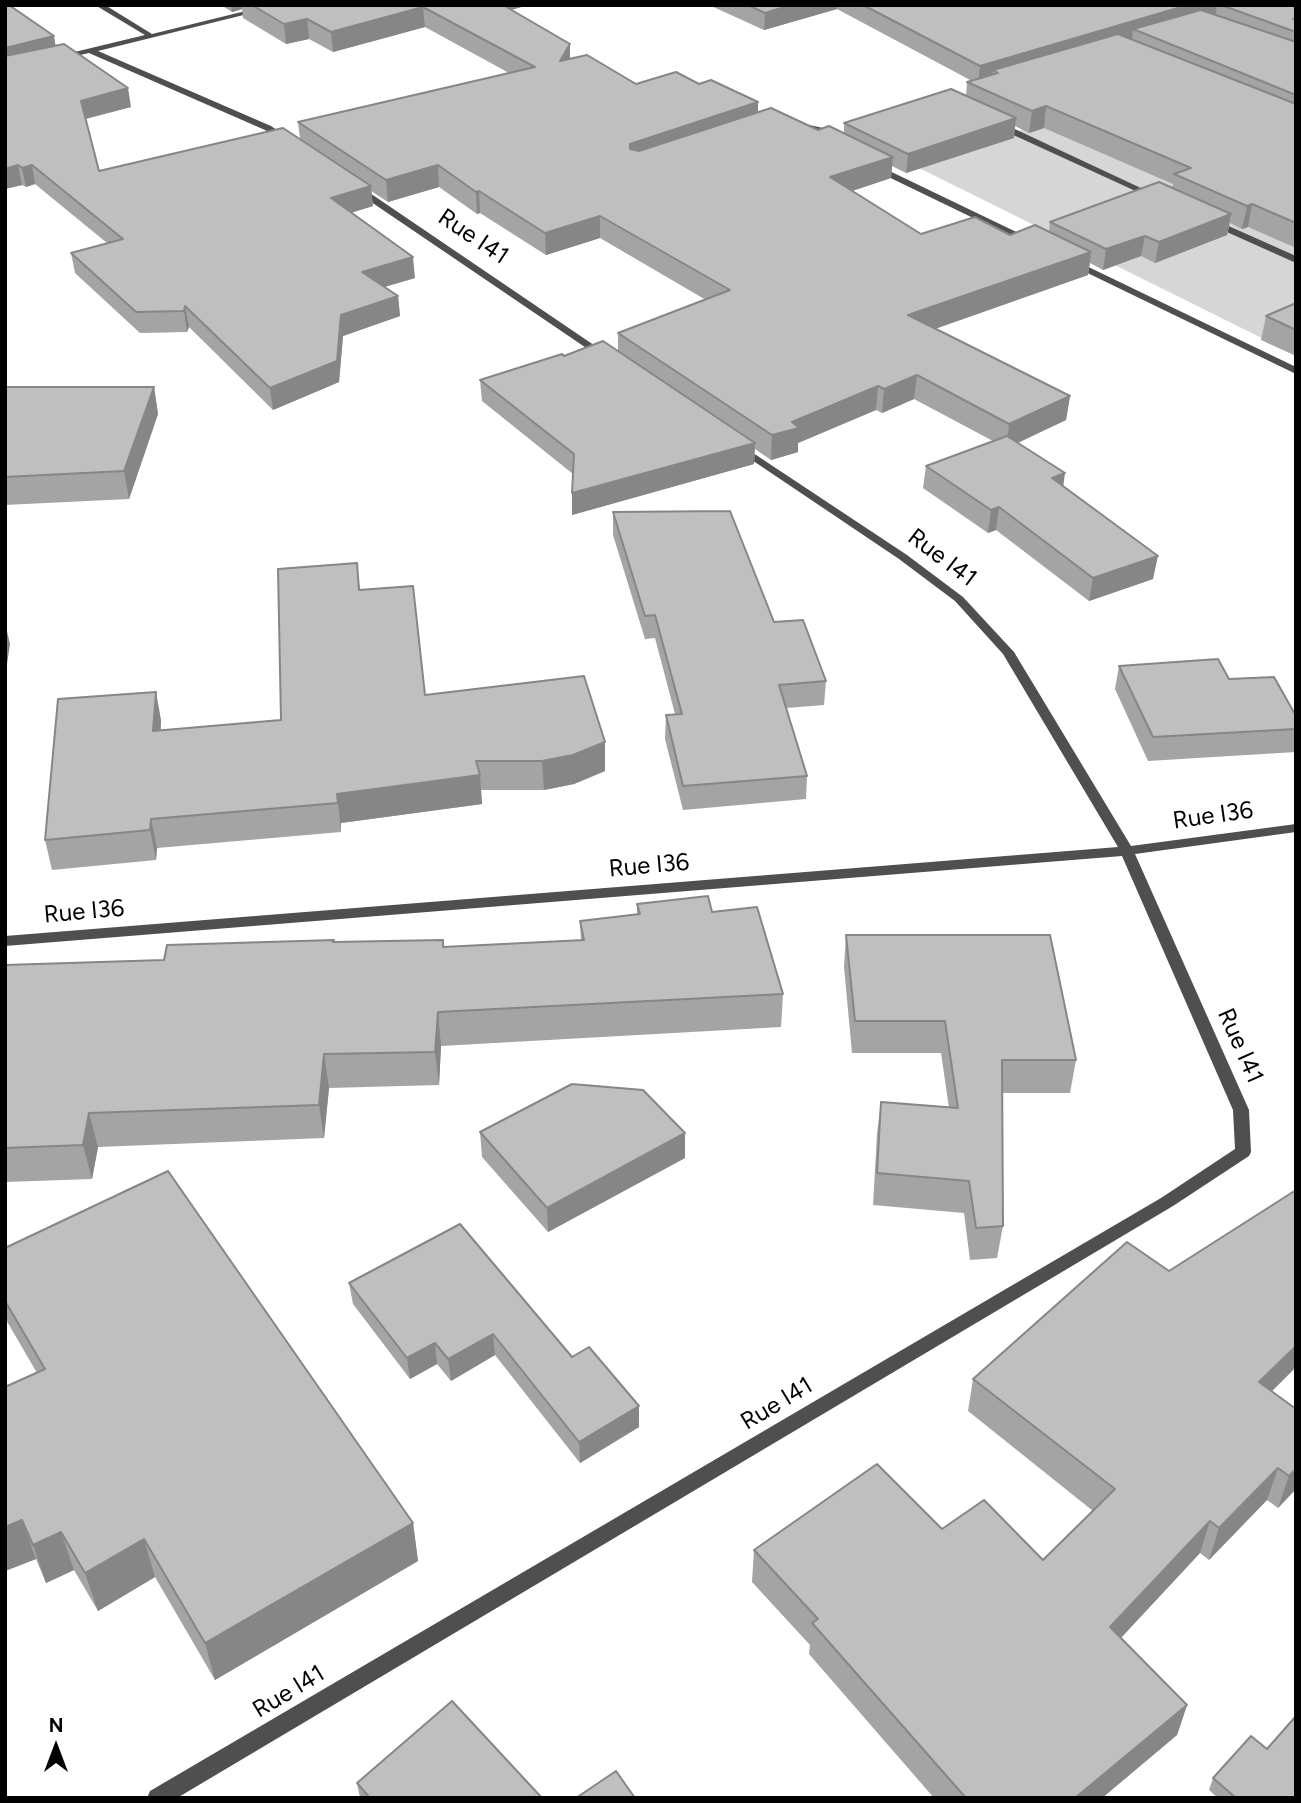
<!DOCTYPE html>
<style>
body{margin:0}
#map{position:relative;width:1301px;height:1803px;overflow:hidden;background:#fff;font-family:Figtree,sans-serif}
canvas{display:block}
.frame{position:absolute;inset:0;border:7px solid #000;pointer-events:none}
.north{position:absolute;left:21px;top:1712px;width:70px;height:70px;-webkit-text-stroke:5px #fff;paint-order:stroke;rotate:0deg;font-size:19px;font-weight:700;line-height:28px;text-align:center;color:#000}
.north::after{content:'';display:block;margin:auto;width:24px;height:32px;background:#000;clip-path:polygon(50% 0,100% 100%,50% 72%,0 100%)}
</style>
<div id="map">
<canvas width="1301" height="1803"></canvas>
<div class="frame"></div>
<div class="north">N</div>
</div>
<script>
const c = document.querySelector('canvas').getContext('2d');
c.lineJoin = 'round';
function paint(path, color) {
  c.fillStyle = color;
  c.fill(path, 'evenodd');
}
function poly(rows) {
  const path = new Path2D();
  for (const r of rows) {
    path.moveTo(r[0], r[1]);
    for (let i = 2; i < r.length; i += 2) path.lineTo(r[i], r[i + 1]);
  }
  return path;
}
function trace(path, color, width, dash) {
  c.strokeStyle = color;
  c.lineWidth = width;
  c.lineCap = dash ? 'butt' : 'round';
  c.setLineDash(dash || []);
  c.stroke(path);
}
function label(font, color, halo, rows, align = 'center') {
  c.font = font + ' Figtree,sans-serif';
  c.lineWidth = 5;
  c.setLineDash([]);
  c.textBaseline = 'middle';
  c.strokeStyle = halo;
  c.fillStyle = color;
  for (const [text, x, y, turn = 0] of rows) {
    c.save();
    c.translate(x, y);
    c.rotate((+turn || 0) * Math.PI / 180);
    c.textAlign = isNaN(turn) ? turn : align;
    if (halo) c.strokeText(text, 0, 0);
    c.fillText(text, 0, 0);
    c.restore();
  }
}
paint(poly([
 [1296,5,1296,355,915,166,1079,110,987,29]
]), '#d6d6d6');
paint(poly([
 [95,5,105,5,152,34,270,5,284,5,98,51,271,126,289,138,289,142,283,142,265,130,89,53,58,60,58,56,145,35,95,5],
 [787,120,841,132,842,134,835,136,787,124,787,120],
 [996,123,1002,123,1160,197,1153,199,996,127,996,123],
 [875,164,1033,240,1035,242,1027,244,872,169,871,167,875,164],
 [355,187,361,187,610,356,601,358,355,191,355,187],
 [1209,220,1215,220,1296,256,1296,263,1209,224,1209,220],
 [1074,260,1296,367,1296,374,1071,265,1069,263,1074,260],
 [741,445,907,555,963,597,1014,652,1131,846,1296,824,1296,832,1135,854,1249,1110,1251,1152,1249,1156,1173,1206,177,1798,147,1798,150,1791,1161,1198,1235,1149,1233,1110,1122,856,5,946,5,936,1118,847,1003,654,955,601,899,559,737,450,737,446,741,445]
]), '#4f4f4f');
paint(poly([
 [221,5,525,5,525,6,511,10,570,59,636,84,699,84,758,102,758,112,818,130,844,133,844,123,966,96,967,82,972,81,837,9,764,30,709,5,1296,5,1296,248,1248,227,1242,229,1230,223,1227,235,1155,263,1141,256,1103,270,1090,263,1088,275,935,329,1070,396,1066,420,1018,443,1063,487,1153,579,1089,601,996,530,988,533,923,488,926,466,993,441,914,399,882,413,876,410,798,443,798,452,771,460,755,449,754,464,572,515,573,474,482,401,480,380,564,356,618,351,618,333,706,300,600,238,546,255,480,213,477,214,439,187,388,202,371,191,373,206,351,213,415,278,384,287,398,296,400,316,343,336,339,382,273,410,189,327,187,332,140,333,75,273,71,253,107,243,35,184,26,187,22,185,5,189,56,46,131,107,86,119,99,171,300,139,298,122,509,73,425,27,333,52,309,39,286,44,243,18,242,9,232,12],
 [1015,126,1029,133,1044,128,1173,184,1172,188,1050,222,1049,232,1010,235,921,234,852,191,891,178,892,166,906,173,1014,138],
 [1296,303,1296,356,1261,340,1266,316],
 [5,387,154,387,158,414,129,499,5,505],
 [613,512,774,622,826,681,824,705,786,708,807,776,806,799,683,810,665,739,666,715,675,714,655,638,645,639,613,535],
 [357,563,360,590,425,695,605,742,605,771,574,784,544,790,481,790,482,804,341,823,341,832,157,848,156,860,52,870,45,840,161,720,161,730,281,720],
 [1119,666,1229,679,1296,716,1296,752,1148,761,1115,689],
 [637,904,712,912,783,994,781,1027,441,1046,439,1085,329,1088,324,1138,98,1147,92,1179,5,1182,5,965,164,960,334,942,444,947,581,940,580,921,637,914],
 [846,935,1076,1060,1070,1093,1002,1093,1003,1226,997,1258,970,1260,964,1213,873,1205,877,1134,881,1102,949,1108,941,1053,852,1053,844,967],
 [480,1132,685,1133,685,1158,548,1232,482,1157],
 [1296,1190,1296,1367,1271,1392,1296,1409,1296,1489,1278,1508,1267,1500,1209,1560,1200,1553,1121,1638,1187,1705,1177,1735,1102,1798,934,1798,809,1654,810,1645,752,1582,754,1550,942,1529,1043,1560,1093,1511,968,1411,973,1379,1169,1271],
 [5,1248,413,1523,418,1561,215,1680,155,1577,98,1611,74,1570,46,1583,36,1559,5,1571,37,1373,5,1318],
 [349,1283,572,1357,639,1406,639,1427,580,1463,495,1355,451,1381,437,1364,410,1379,353,1304],
 [1213,1778,1296,1798,1218,1798,1209,1790],
 [357,1783,542,1798,360,1798]
]), '#a4a4a4');
paint(poly([
 [231,5,241,5,242,9,232,12],
 [488,5,525,5,525,6,489,16],
 [791,5,837,5,837,9,764,30,765,13],
 [1188,5,1217,5,1216,14,1146,34,1133,29,1132,39,997,79,998,73,993,70,992,80,978,84,980,66],
 [423,7,425,27,333,52,331,32],
 [307,19,309,39,286,44,284,24],
 [54,36,57,55,5,67,5,48],
 [570,44,570,65,560,61],
 [128,88,131,107,84,119,81,101],
 [758,102,758,123,630,166,630,144],
 [1046,106,1044,128,1029,133,1032,111],
 [1016,118,1014,138,906,173,908,154],
 [893,157,891,178,828,199,830,177],
 [18,165,22,185,5,189,5,169],
 [32,165,35,184,26,187,22,168],
 [438,165,439,187,388,202,386,180],
 [371,186,373,206,333,218,331,198],
 [479,191,480,213,477,214,476,192],
 [1252,204,1248,227,1242,229,1247,206],
 [1231,214,1227,235,1155,263,1159,242],
 [600,216,600,238,546,255,545,233],
 [1145,236,1141,256,1103,270,1106,249],
 [1091,252,1088,275,906,339,908,315],
 [413,257,415,278,364,293,362,272],
 [398,296,400,316,343,336,339,382,273,410,270,388,341,315],
 [185,306,189,327,187,332,184,311],
 [917,375,914,399,882,413,884,389],
 [878,386,876,410,798,443,798,452,771,460,772,435,792,422],
 [154,387,158,414,129,499,124,471],
 [1070,396,1066,420,1006,448,1009,424],
 [755,443,754,464,572,515,572,493],
 [1065,473,1062,496,1052,478],
 [999,507,996,530,988,533,991,510],
 [1158,556,1153,579,1089,601,1093,578],
 [5,623,10,644,5,678],
 [156,692,161,720,158,760,153,731],
 [605,742,605,771,574,784,544,790,542,761],
 [480,775,482,804,341,823,341,832,337,794],
 [151,819,157,848,156,860,150,830],
 [438,1012,441,1046,439,1085,435,1052],
 [324,1054,329,1088,324,1138,319,1105],
 [89,1113,98,1147,92,1179,83,1145],
 [685,1133,685,1158,548,1232,547,1208],
 [493,1334,495,1355,451,1381,448,1359],
 [435,1343,437,1364,410,1379,407,1358],
 [1296,1346,1296,1367,1248,1415,1259,1382],
 [639,1406,639,1427,580,1463,579,1442],
 [1278,1468,1267,1500,1209,1560,1219,1528],
 [1296,1469,1296,1489,1278,1508,1289,1476],
 [22,1520,36,1559,5,1571,5,1527],
 [1210,1521,1200,1553,1102,1658,1110,1627],
 [413,1523,418,1561,215,1680,205,1643],
 [61,1532,74,1570,46,1583,33,1545],
 [144,1539,155,1577,98,1611,85,1573],
 [1187,1705,1177,1735,1102,1798,1075,1798]
]), '#868686');
const building = poly([
 [5,5,9,5,54,36,5,48,5,5],
 [252,5,503,5,570,44,560,61,587,55,636,84,676,72,699,84,711,80,758,102,630,144,630,149,639,151,771,108,818,130,829,126,893,157,830,177,921,234,975,217,1010,235,1035,225,1091,252,908,315,1070,396,1009,424,917,375,884,389,878,386,792,422,799,428,772,435,618,333,730,290,600,216,545,233,479,191,476,192,438,165,386,180,298,122,535,67,423,7,331,32,307,19,284,24,252,5],
 [748,5,791,5,765,13,748,5],
 [863,5,1188,5,980,66,863,5],
 [1221,5,1296,5,1296,17,1293,19,1296,20,1296,32,1221,5],
 [1201,10,1296,42,1296,95,1133,29,1201,10],
 [1118,34,1296,104,1296,223,1252,204,1247,206,1174,174,1191,168,1046,106,1032,111,967,82,998,73,993,70,1118,34],
 [64,44,128,88,81,101,99,171,283,128,371,186,331,198,413,257,362,272,398,296,341,315,337,361,270,388,185,306,184,311,136,312,71,253,123,239,32,165,22,168,18,165,5,169,5,56,64,44],
 [951,89,1016,118,908,154,844,123,951,89],
 [1159,182,1231,214,1159,242,1145,236,1106,249,1050,222,1159,182],
 [1296,303,1296,330,1266,316,1296,303],
 [603,341,755,443,572,493,574,454,480,380,562,354,564,356,603,341],
 [5,387,154,387,124,471,5,477,5,387],
 [1007,436,1065,473,1052,478,1158,556,1093,578,999,507,991,510,926,466,1007,436],
 [730,511,774,622,803,620,826,681,779,685,807,776,683,786,666,715,682,714,655,615,645,616,613,512,730,511],
 [357,563,359,590,413,586,425,695,584,676,605,742,573,755,542,761,476,761,480,775,337,794,338,803,151,819,150,830,45,840,58,699,156,692,153,731,281,720,278,569,357,563],
 [1218,659,1229,679,1274,677,1296,716,1296,729,1153,737,1119,666,1218,659],
 [708,896,712,912,757,907,783,994,438,1012,435,1052,324,1054,319,1105,89,1113,83,1145,5,1148,5,965,164,960,167,945,334,940,333,942,443,940,443,947,584,940,580,921,640,914,637,904,708,896],
 [846,935,1050,935,1076,1060,1002,1060,1003,1226,976,1228,969,1181,877,1173,881,1102,958,1108,945,1021,855,1021,846,935],
 [572,1084,643,1090,685,1133,547,1208,480,1132,572,1084],
 [168,1171,413,1523,205,1643,144,1539,85,1573,61,1532,33,1545,22,1520,5,1527,5,1387,45,1369,5,1301,5,1248,168,1171],
 [1296,1190,1296,1346,1259,1382,1296,1409,1296,1469,1289,1476,1278,1468,1219,1528,1210,1521,1110,1627,1187,1705,1075,1798,966,1798,812,1623,818,1619,754,1550,877,1464,942,1529,984,1500,1043,1560,1115,1489,973,1379,1127,1242,1169,1271,1296,1190],
 [460,1224,572,1357,589,1347,639,1406,579,1442,493,1334,448,1359,435,1343,407,1358,349,1283,460,1224],
 [452,1701,542,1798,370,1798,357,1783,452,1701],
 [1296,1716,1296,1798,1236,1798,1213,1778,1251,1736,1267,1749,1296,1716],
 [616,1771,635,1798,576,1798,616,1771]
]);
paint(building, '#bfbfbf');
trace(building, '#868686', 2);
label('24px', '#000', '#fff', [
 ["Rue I41",473,237,34],
 ["Rue I41",942,558,37],
 ["Rue I36",1213,816,-8],
 ["Rue I36",649,866,-5],
 ["Rue I36",84,912,-5],
 ["Rue I41",1240,1046,66],
 ["Rue I41",777,1404,-31],
 ["Rue I41",289,1692,-31]
]);
</script>
